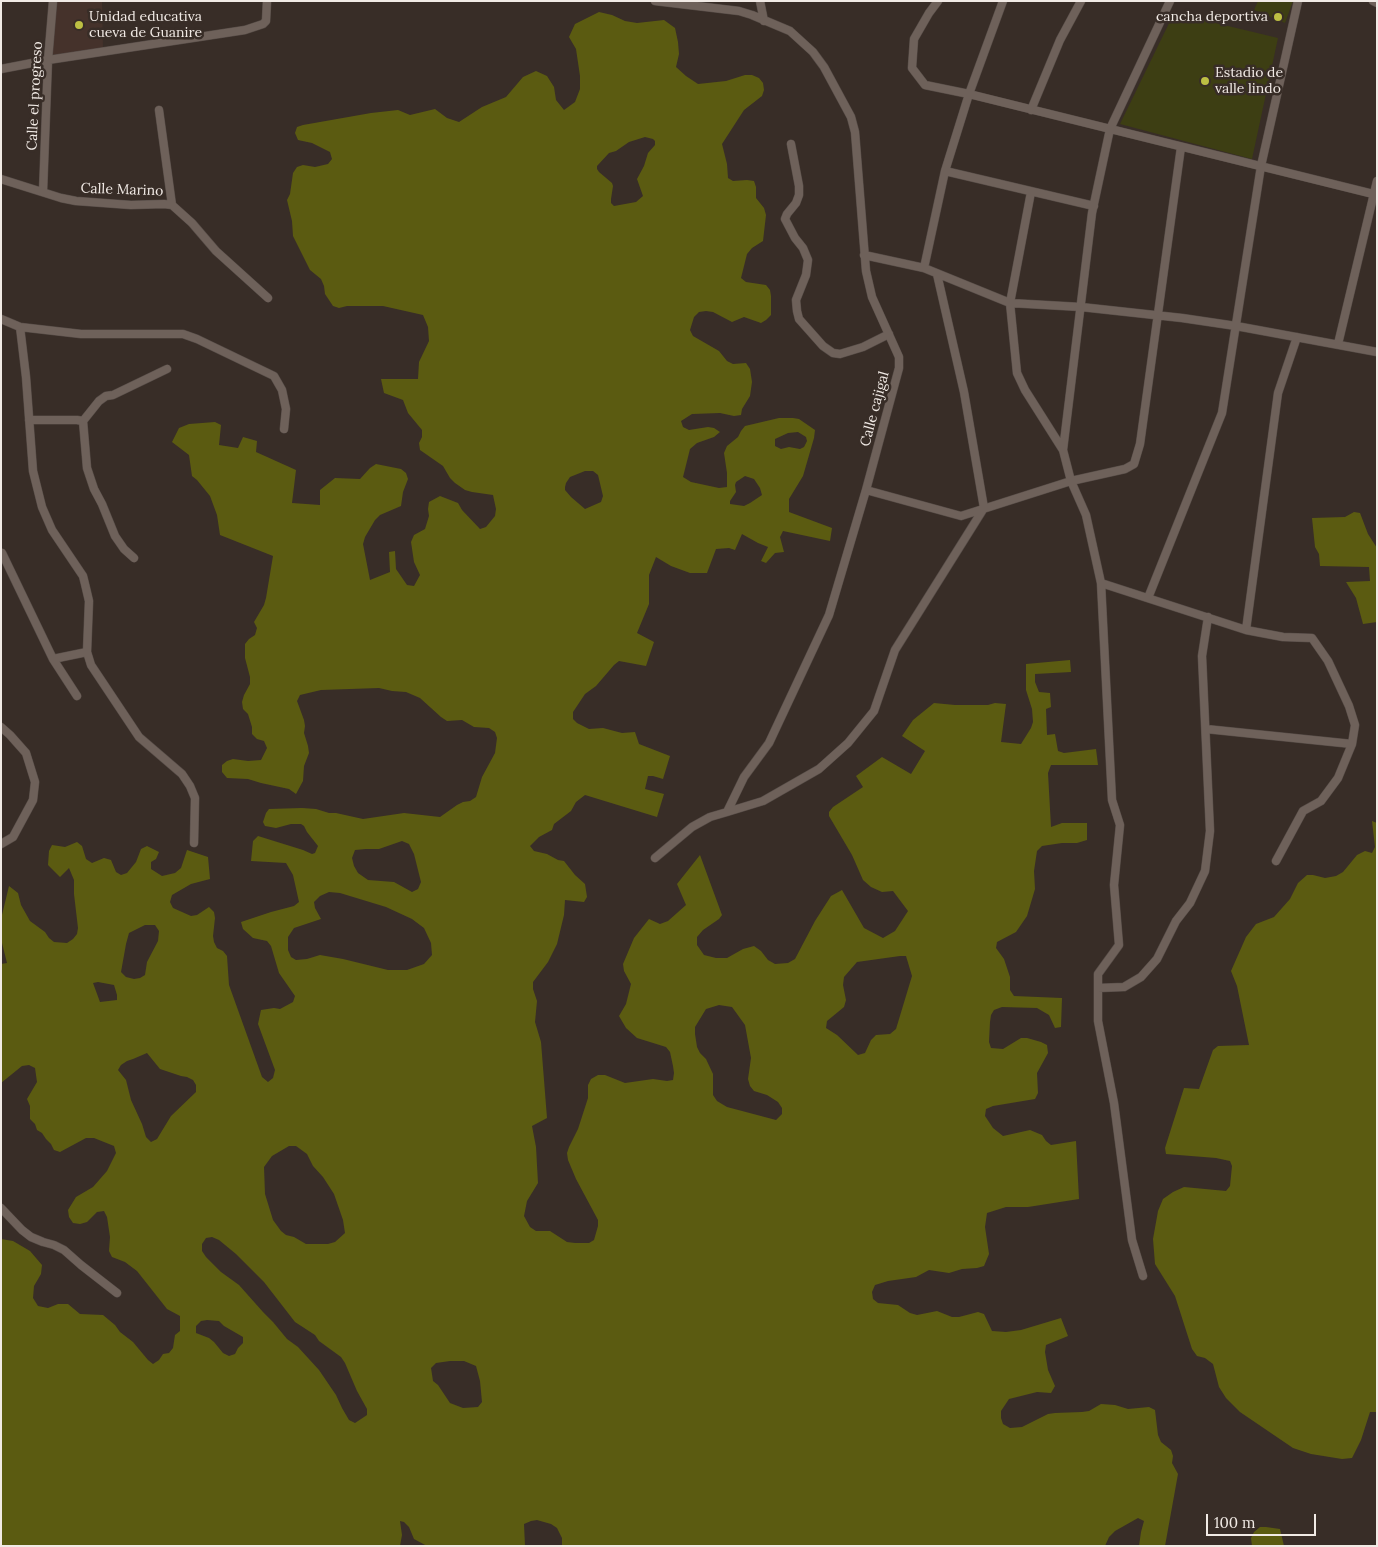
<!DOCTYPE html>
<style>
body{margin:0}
#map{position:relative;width:1378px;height:1547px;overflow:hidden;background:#382d27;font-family:Lora,serif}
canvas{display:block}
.frame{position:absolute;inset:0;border:2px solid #f1eae5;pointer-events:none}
.scale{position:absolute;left:1206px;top:1514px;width:110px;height:22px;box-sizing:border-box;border:2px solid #f1eae5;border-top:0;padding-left:6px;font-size:15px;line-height:18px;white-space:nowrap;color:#f1eae5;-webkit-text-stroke:4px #382d27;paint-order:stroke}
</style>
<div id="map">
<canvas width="1378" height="1547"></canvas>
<div class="frame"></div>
<div class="scale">100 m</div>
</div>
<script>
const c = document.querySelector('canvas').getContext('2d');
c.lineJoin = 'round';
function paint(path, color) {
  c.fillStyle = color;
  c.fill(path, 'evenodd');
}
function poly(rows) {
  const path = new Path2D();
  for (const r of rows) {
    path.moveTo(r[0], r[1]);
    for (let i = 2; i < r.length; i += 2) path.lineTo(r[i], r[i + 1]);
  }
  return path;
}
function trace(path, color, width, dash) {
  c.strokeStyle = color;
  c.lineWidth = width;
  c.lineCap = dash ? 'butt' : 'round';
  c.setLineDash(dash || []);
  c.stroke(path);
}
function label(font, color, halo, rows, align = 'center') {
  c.font = font + ' Lora,serif';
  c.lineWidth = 5;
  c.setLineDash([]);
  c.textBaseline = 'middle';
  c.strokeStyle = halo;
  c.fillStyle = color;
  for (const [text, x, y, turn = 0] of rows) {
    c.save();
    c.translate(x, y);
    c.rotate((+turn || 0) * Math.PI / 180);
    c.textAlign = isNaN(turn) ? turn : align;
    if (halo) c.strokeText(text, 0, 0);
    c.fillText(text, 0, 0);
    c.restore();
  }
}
paint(poly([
 [57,1,102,1,103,49,52,55]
]), '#45322b');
paint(poly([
 [1258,1,1293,1,1285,23,1254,10],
 [1174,13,1278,38,1252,159,1120,124]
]), '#3d3e13');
paint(poly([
 [599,12,612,15,625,21,637,23,664,20,675,28,678,42,679,54,676,67,686,76,698,84,726,81,745,75,752,75,759,78,763,83,764,90,762,96,744,110,722,144,727,164,728,178,733,181,747,180,754,181,756,187,756,198,764,208,766,215,763,241,752,248,747,254,741,278,746,282,766,285,770,290,771,296,771,315,766,320,761,323,744,317,732,322,713,312,706,311,699,312,694,317,690,330,693,336,719,351,727,361,733,364,746,363,750,369,752,382,750,396,742,409,741,415,734,416,720,413,692,414,681,421,683,427,689,430,708,427,714,428,720,432,714,437,697,443,690,449,683,477,691,482,719,488,727,487,727,473,724,453,727,446,738,437,741,431,745,426,779,418,793,418,799,419,815,430,814,438,803,476,789,499,789,512,832,528,830,541,783,531,780,537,784,552,775,553,766,563,761,561,768,547,758,543,742,534,735,550,729,548,716,549,707,573,690,573,671,566,656,557,649,575,649,604,637,633,654,642,646,666,619,661,614,665,596,686,585,694,573,712,573,719,577,723,589,729,603,728,622,733,635,732,639,744,670,756,663,779,653,776,648,776,645,789,664,794,657,817,585,795,576,802,571,811,554,824,552,830,539,837,530,846,534,851,547,854,558,860,564,861,575,875,585,884,587,897,584,902,565,900,564,915,557,944,548,962,533,982,533,989,537,1001,535,1022,541,1042,547,1118,532,1126,536,1147,538,1183,527,1201,524,1216,530,1227,536,1231,550,1231,567,1242,575,1243,589,1243,594,1240,598,1226,598,1220,576,1179,568,1160,567,1153,569,1147,578,1129,588,1098,588,1085,591,1079,598,1075,605,1075,625,1083,653,1079,667,1081,673,1080,674,1073,673,1066,670,1052,666,1047,637,1038,626,1028,619,1016,626,1004,631,984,624,971,623,964,634,938,649,919,660,924,668,921,686,905,677,884,700,855,722,915,719,919,703,930,697,937,697,945,704,955,716,958,727,958,743,949,754,946,761,951,768,960,775,964,788,963,795,959,815,921,831,896,842,890,864,928,883,938,895,931,908,911,893,891,882,892,871,887,863,880,852,855,829,816,829,812,833,807,863,787,856,776,882,757,911,774,925,751,902,736,913,720,934,703,955,705,988,705,995,703,1006,704,1001,742,1021,744,1031,728,1033,722,1032,709,1026,690,1026,664,1070,660,1071,672,1035,674,1035,682,1039,692,1050,693,1051,707,1046,709,1047,735,1055,734,1058,751,1064,753,1096,749,1098,765,1051,765,1048,773,1051,827,1062,823,1087,823,1087,840,1077,843,1062,843,1042,846,1037,851,1034,871,1035,889,1027,916,1016,932,997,942,996,948,1004,959,1010,977,1010,990,1014,996,1062,998,1061,1027,1055,1028,1049,1015,1037,1008,1002,1007,994,1010,991,1015,990,1022,989,1042,991,1048,1003,1049,1021,1038,1027,1038,1041,1042,1047,1045,1048,1053,1037,1073,1038,1093,1035,1099,993,1106,986,1109,985,1116,993,1128,1003,1136,1030,1130,1042,1135,1046,1141,1051,1145,1076,1141,1079,1199,1028,1207,1006,1207,987,1213,985,1227,989,1254,984,1266,977,1268,962,1269,949,1273,929,1270,916,1277,888,1281,875,1285,872,1292,873,1299,878,1303,898,1305,910,1313,917,1315,937,1311,952,1317,959,1317,978,1312,984,1314,992,1331,1006,1332,1021,1330,1061,1318,1068,1336,1046,1345,1045,1352,1048,1370,1055,1386,1051,1393,1037,1392,1009,1399,1001,1411,1001,1418,1003,1424,1010,1428,1022,1427,1048,1414,1055,1413,1082,1412,1089,1411,1101,1404,1115,1405,1128,1409,1149,1407,1155,1410,1158,1435,1161,1442,1171,1450,1173,1456,1172,1463,1178,1474,1165,1546,1139,1546,1141,1532,1144,1521,1138,1518,1115,1531,1109,1537,1105,1546,562,1546,562,1538,557,1528,551,1524,537,1520,531,1521,524,1524,525,1546,427,1546,414,1539,409,1527,404,1522,400,1521,402,1535,400,1546,1,1546,1,1239,13,1241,30,1251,42,1265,41,1274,34,1286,33,1298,38,1306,48,1308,58,1304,68,1304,80,1314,103,1315,115,1325,120,1332,133,1342,148,1360,153,1364,159,1360,163,1354,169,1353,173,1348,175,1335,180,1331,180,1316,167,1309,137,1271,125,1262,112,1257,109,1251,110,1237,107,1217,104,1211,97,1212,87,1222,80,1224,73,1223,69,1217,68,1210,76,1197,93,1187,107,1171,116,1153,114,1146,94,1138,86,1138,60,1152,54,1150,51,1144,46,1139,42,1133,37,1130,35,1124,30,1119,30,1106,27,1099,37,1082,35,1068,29,1065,22,1066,1,1083,1,964,7,963,1,939,1,919,9,886,18,893,21,905,30,921,45,932,49,938,54,942,67,943,73,939,77,934,78,928,74,894,74,880,69,868,60,877,48,865,49,851,52,845,65,847,77,842,82,846,86,859,92,863,104,858,111,860,116,872,121,875,127,873,136,862,141,849,147,846,159,852,156,859,151,862,151,869,162,876,175,873,181,868,187,850,208,857,210,879,191,884,172,895,170,902,173,908,191,916,197,915,209,907,214,912,215,918,213,936,214,942,217,948,223,951,227,956,229,985,262,1077,268,1082,273,1078,275,1070,258,1024,261,1010,274,1008,280,1009,293,1002,295,996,279,973,271,946,267,941,253,938,243,929,241,922,271,912,294,906,299,902,293,875,286,863,251,861,253,841,258,836,303,850,312,854,315,853,318,846,307,832,304,826,301,824,291,824,276,828,265,826,263,822,266,813,269,809,302,808,316,809,329,813,336,813,363,819,404,813,440,817,457,805,463,802,470,801,476,797,482,777,495,753,497,738,495,732,489,728,474,727,462,720,447,721,441,717,420,698,406,692,392,691,379,688,321,690,300,695,297,701,304,720,305,726,304,733,308,746,309,753,304,766,303,781,296,794,289,789,261,783,248,779,227,778,222,772,222,765,227,761,233,759,248,761,261,760,267,748,264,741,257,739,252,734,252,727,248,714,243,709,242,702,244,695,250,684,250,677,245,658,245,644,249,639,255,635,257,628,254,622,264,605,266,598,273,556,220,535,217,515,210,496,197,480,192,476,189,455,172,442,179,428,189,424,215,422,221,425,219,445,238,448,243,437,257,441,256,452,296,470,292,503,320,505,320,490,335,478,360,479,370,468,376,464,401,469,406,473,408,479,403,492,401,506,380,515,375,520,365,537,363,544,370,580,390,572,389,552,395,551,396,569,407,585,414,586,420,575,414,562,411,542,414,535,425,529,429,516,428,509,429,502,440,496,458,503,462,510,480,529,486,527,495,516,496,509,493,495,472,492,465,490,455,483,450,478,443,466,420,450,419,443,422,437,422,430,408,413,403,400,384,393,381,379,418,379,419,362,429,341,428,327,423,315,383,306,347,306,339,308,333,306,325,294,324,286,321,279,310,270,293,236,292,221,287,200,290,194,293,173,297,167,303,165,315,167,328,164,332,159,330,152,312,143,298,140,295,133,297,127,303,125,371,113,398,110,410,115,435,109,447,118,459,122,482,107,506,97,523,77,536,71,547,76,554,87,556,100,564,110,575,102,580,89,580,76,576,49,569,37,575,24],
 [645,137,653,139,655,141,655,145,648,153,644,166,637,179,643,196,636,202,614,206,611,203,611,199,613,186,612,183,599,172,597,169,597,166,609,153,616,151,629,142],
 [798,432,806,437,807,441,804,447,800,449,789,447,781,449,775,446,775,439,788,433],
 [585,471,593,471,598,475,603,496,601,502,585,509,571,497,565,490,565,487,566,483,570,477],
 [745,476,754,479,760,488,762,495,750,503,744,506,730,504,730,501,736,492,735,485,736,482],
 [402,841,409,844,414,854,421,882,418,889,412,892,394,882,368,880,358,873,354,866,352,858,355,850,366,849,379,849],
 [329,892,340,893,386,907,412,919,424,928,431,943,432,955,424,964,407,970,388,970,343,959,320,955,307,959,296,960,291,957,288,950,288,937,294,928,321,919,315,908,314,902,320,896],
 [145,925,155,925,159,931,158,941,147,962,145,975,140,978,134,979,126,977,121,972,126,944,129,933],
 [900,956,906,956,912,976,896,1029,890,1034,876,1035,871,1040,865,1053,858,1055,837,1035,826,1028,827,1021,844,1007,846,1000,843,985,844,977,857,962],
 [98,982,114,985,117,995,117,1000,100,1002,93,983],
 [719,1005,732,1007,745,1025,751,1058,748,1079,750,1086,754,1091,767,1095,778,1102,782,1108,782,1114,776,1120,727,1107,717,1101,713,1095,713,1074,706,1059,700,1053,697,1047,695,1034,695,1027,706,1009],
 [147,1053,160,1069,181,1076,187,1077,193,1080,196,1085,196,1092,171,1116,157,1139,151,1142,146,1137,142,1124,131,1100,126,1080,118,1070,121,1065,127,1061,133,1059],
 [289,1146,296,1146,307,1154,313,1166,323,1177,334,1194,343,1220,345,1233,335,1242,328,1244,306,1244,294,1237,286,1235,281,1231,273,1220,265,1194,264,1167,272,1156],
 [212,1237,219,1240,236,1254,264,1282,295,1322,315,1335,319,1341,341,1357,345,1363,357,1391,367,1409,367,1415,355,1423,349,1420,342,1408,336,1395,319,1370,298,1347,287,1339,273,1322,263,1312,239,1285,221,1272,206,1257,202,1251,202,1244,206,1238],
 [207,1320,219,1321,224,1326,243,1337,243,1343,238,1348,235,1354,229,1356,223,1353,214,1342,209,1338,196,1333,196,1326,201,1321],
 [450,1361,464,1361,476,1366,480,1381,482,1402,478,1407,463,1408,450,1403,438,1385,433,1381,431,1368,436,1363],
 [1354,512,1360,513,1368,534,1377,548,1377,622,1363,624,1356,598,1346,582,1370,581,1369,567,1320,566,1319,554,1315,547,1312,518,1345,517],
 [1372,821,1377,823,1377,1412,1370,1412,1361,1440,1352,1458,1342,1459,1311,1454,1293,1448,1240,1412,1226,1398,1219,1387,1213,1364,1205,1358,1197,1356,1192,1349,1175,1296,1155,1264,1153,1239,1158,1211,1163,1199,1173,1192,1184,1187,1226,1191,1230,1186,1232,1166,1230,1161,1216,1158,1166,1154,1165,1148,1184,1088,1199,1089,1213,1050,1218,1046,1249,1045,1237,986,1231,971,1246,937,1256,924,1274,917,1290,899,1298,883,1307,875,1313,875,1325,878,1336,876,1343,872,1357,855,1365,851,1372,853,1375,847],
 [1260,1527,1266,1527,1280,1529,1284,1546,1252,1546,1251,1538,1254,1532]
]), '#5b5b11');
const minor = poly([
 [760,1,764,21],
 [938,1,929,13,914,39,912,68,925,85,969,94,1377,195],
 [1373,1,1377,3],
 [1,69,48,60,245,30,263,24,266,21,267,1],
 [159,110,172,205],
 [1031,110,1060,40,1081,1],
 [791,144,799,186,799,195,796,203,787,214,785,219,795,238,803,248,808,260,806,275,796,300,797,311,799,319,823,346,833,353,840,354,863,347,889,334],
 [945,171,1094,206],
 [1,179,61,198,76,201,131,205,164,204,172,205,192,223,216,251,268,298],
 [43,192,48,60,53,1],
 [1031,192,1010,303,1017,373,1025,390,1063,450],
 [864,255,924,268,1010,303,1081,307,1182,318,1236,326,1377,352],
 [924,268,945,171,969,94,1003,1],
 [1,319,20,327,81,334,183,334,197,339,274,376,282,390,286,409,284,429],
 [20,327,26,377,33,471,42,507,52,530,83,576,85,584,89,601,87,652,91,665,139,737,182,774,190,786,195,798,194,843],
 [1338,344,1377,181],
 [29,420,77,420,83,421,87,468,94,489,102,504,115,536,124,549,134,558],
 [83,421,99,401,106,396,113,395,167,369],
 [866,490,961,516,1071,481,1125,469,1134,464,1140,444,1181,147],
 [2,553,53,659,87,652],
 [1101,583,1246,630,1283,637,1312,638,1328,661,1349,706,1355,725,1352,744,1338,778,1321,801,1303,811,1276,861],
 [1148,598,1222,413,1261,166,1298,1],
 [1246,630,1278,393,1297,337],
 [53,659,77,696],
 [1,727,10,735,26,753,35,782,33,800,13,837,1,844],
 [1206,729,1352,744],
 [727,812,763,801,819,769,848,743,874,711,895,650,984,508,964,392,937,274],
 [655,858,692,827,710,817,727,812,744,777,769,743,829,615,866,490,899,368,899,357,872,297,866,271,855,132,851,117,824,67,813,52,790,31,752,15,739,11,655,1],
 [1098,988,1124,987,1141,977,1157,959,1176,921,1190,903,1205,871,1210,831,1202,656,1208,617],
 [1,1208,22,1230,31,1237,43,1242,54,1245,64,1250,81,1265,117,1293],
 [1143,1276,1132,1240,1114,1103,1098,1021,1098,974,1119,945,1114,885,1120,825,1112,800,1101,583,1086,515,1071,481,1063,450,1092,213,1110,129,1170,1]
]);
trace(minor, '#564c47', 9);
trace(minor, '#6e615a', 8);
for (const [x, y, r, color] of [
 [1278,17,5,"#bdbf43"],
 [79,25,5,"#bdbf43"],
 [1205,81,5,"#bdbf43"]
]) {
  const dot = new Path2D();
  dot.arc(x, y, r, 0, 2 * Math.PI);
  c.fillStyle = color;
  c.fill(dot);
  trace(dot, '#382d27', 2);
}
label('14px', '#f1eae5', '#382d27', [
 ["Unidad educativa",89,17],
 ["cueva de Guanire",89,33],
 ["cancha deportiva",1268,17,"right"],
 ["Estadio de",1215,73],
 ["valle lindo",1215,89]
], 'left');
label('14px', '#f1eae5', '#382d27', [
 ["Calle el progreso",35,96,-87],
 ["Calle Marino",122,190,2],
 ["Calle cajigal",875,409,-75]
]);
</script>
